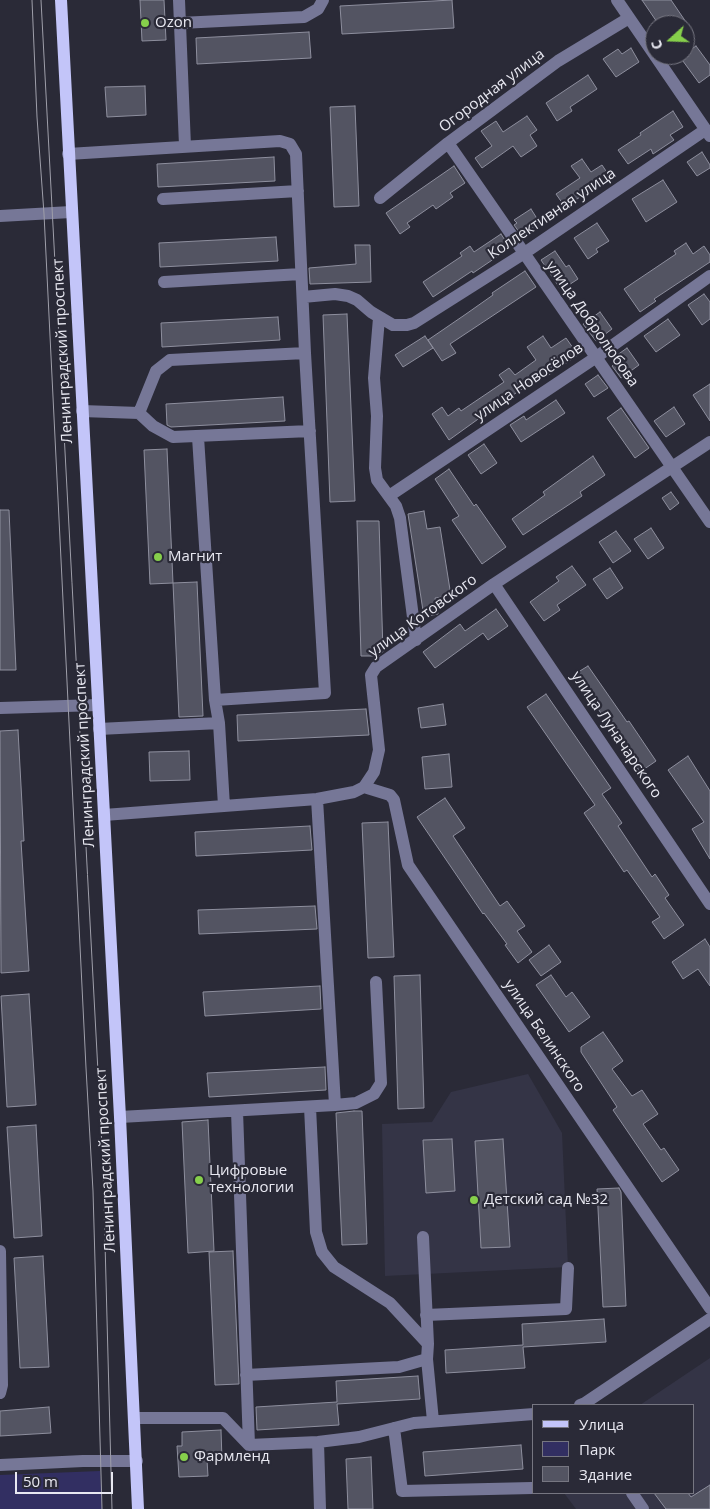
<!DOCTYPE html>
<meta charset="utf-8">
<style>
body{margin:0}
#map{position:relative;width:710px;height:1509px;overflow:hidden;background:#2a2a37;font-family:"Open Sans",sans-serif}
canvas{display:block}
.legend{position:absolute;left:532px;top:1404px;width:162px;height:90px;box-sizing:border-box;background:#2a2a37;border:1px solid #767681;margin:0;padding:6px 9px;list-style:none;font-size:15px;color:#e8e8f1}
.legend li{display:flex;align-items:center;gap:10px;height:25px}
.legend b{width:25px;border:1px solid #767681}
.north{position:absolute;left:645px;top:15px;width:50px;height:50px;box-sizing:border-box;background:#2a2a37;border:1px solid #767681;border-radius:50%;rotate:250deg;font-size:14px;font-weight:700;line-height:20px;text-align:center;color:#e8e8f1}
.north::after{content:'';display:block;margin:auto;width:18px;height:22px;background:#86cf4b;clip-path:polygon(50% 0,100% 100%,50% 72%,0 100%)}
.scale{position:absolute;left:15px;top:1472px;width:98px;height:22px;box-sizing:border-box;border:2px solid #e8e8f1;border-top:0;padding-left:6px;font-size:15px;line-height:18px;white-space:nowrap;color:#e8e8f1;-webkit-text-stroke:4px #2a2a37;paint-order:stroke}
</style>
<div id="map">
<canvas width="710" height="1509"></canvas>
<ul class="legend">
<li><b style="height:6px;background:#c3c5f9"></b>Улица</li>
<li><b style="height:14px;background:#322f62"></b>Парк</li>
<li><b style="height:14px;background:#535462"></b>Здание</li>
</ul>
<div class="north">С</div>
<div class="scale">50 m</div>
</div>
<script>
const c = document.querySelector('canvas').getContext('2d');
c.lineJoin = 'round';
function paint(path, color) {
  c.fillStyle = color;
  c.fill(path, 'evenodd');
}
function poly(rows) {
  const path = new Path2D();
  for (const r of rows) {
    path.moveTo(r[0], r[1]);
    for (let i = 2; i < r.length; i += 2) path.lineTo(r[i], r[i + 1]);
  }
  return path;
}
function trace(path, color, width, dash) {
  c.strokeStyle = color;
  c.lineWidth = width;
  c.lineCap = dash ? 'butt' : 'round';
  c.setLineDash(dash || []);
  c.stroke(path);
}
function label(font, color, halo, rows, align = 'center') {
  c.font = font + ' "Open Sans",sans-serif';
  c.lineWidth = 4.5;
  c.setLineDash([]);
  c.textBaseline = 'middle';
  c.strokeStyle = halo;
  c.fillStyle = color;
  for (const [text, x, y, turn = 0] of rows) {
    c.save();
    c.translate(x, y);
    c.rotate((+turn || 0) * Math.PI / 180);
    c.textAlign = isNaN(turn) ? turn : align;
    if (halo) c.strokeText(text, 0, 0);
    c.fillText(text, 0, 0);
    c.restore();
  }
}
paint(poly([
 [528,1074,562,1133,568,1267,385,1276,382,1124,432,1122,451,1092],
 [710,1358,710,1509,576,1509,564,1493,694,1493,694,1405,640,1405]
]), '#343446');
paint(poly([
 [100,1471,102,1509,0,1509,0,1475]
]), '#322f62');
const building = poly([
 [140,0,164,0,166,40,142,41,140,0],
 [452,0,454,28,342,34,340,6,452,0],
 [642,0,671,0,688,25,659,25,642,0],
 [309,32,311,58,197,64,196,38,309,32],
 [696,46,710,65,710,75,699,83,680,57,696,46],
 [631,48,639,62,616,77,603,59,618,49,622,54,631,48],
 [588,75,597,89,570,107,572,111,557,121,546,103,588,75],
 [145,86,146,115,107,117,105,87,145,86],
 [355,106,359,206,334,207,330,107,355,106],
 [673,111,683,127,670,135,674,140,653,154,651,149,628,164,618,150,641,135,640,133,673,111],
 [527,116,537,130,530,135,537,146,521,157,513,146,482,168,475,158,492,146,481,131,496,121,503,132,527,116],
 [702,152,710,165,710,168,697,176,687,162,702,152],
 [274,157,275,181,158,187,157,164,274,157],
 [582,159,591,172,602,165,610,177,565,207,556,194,580,178,571,166,582,159],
 [454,166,465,183,450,193,453,197,436,209,433,205,407,223,410,227,400,234,386,213,454,166],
 [663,180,677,202,646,222,632,199,663,180],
 [531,209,541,225,522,236,514,225,517,223,514,220,531,209],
 [597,223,609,241,596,249,598,252,588,259,574,238,597,223],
 [501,234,510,248,473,273,472,271,433,297,423,282,462,256,460,253,470,246,474,252,501,234],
 [276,237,278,261,160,267,159,243,276,237],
 [686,243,693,254,704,246,710,255,710,262,654,299,656,301,640,312,624,289,676,254,674,251,686,243],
 [355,245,370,245,371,282,310,284,309,268,356,264,355,245],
 [555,251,566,267,569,265,578,279,561,290,541,260,555,251],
 [525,271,536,287,450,344,456,353,442,361,428,340,466,314,493,295,492,293,525,271],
 [704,294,710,302,710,319,702,325,688,305,704,294],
 [600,312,612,329,596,341,583,324,600,312],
 [347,314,355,501,330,502,323,315,347,314],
 [278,317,280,340,162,347,161,323,278,317],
 [668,319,680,335,656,352,644,336,668,319],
 [425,336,433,348,403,367,395,355,425,336],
 [543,336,551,348,566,338,578,355,547,376,545,373,513,395,513,394,449,440,432,414,442,407,448,416,459,408,461,411,504,382,499,375,509,368,515,375,536,360,527,347,543,336],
 [627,348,639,365,621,378,612,366,616,363,613,358,627,348],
 [598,375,608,388,594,397,585,384,598,375],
 [710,384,710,421,693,395,710,384],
 [283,397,285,421,171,427,167,425,166,404,283,397],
 [556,400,565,413,521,442,510,425,524,416,526,420,556,400],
 [674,407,685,424,666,437,654,421,674,407],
 [621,408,649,448,635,458,607,418,621,408],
 [484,444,497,463,481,474,468,455,484,444],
 [167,449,173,583,150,584,144,450,167,449],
 [593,456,605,475,580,492,582,496,523,535,512,519,545,495,543,492,593,456],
 [449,469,474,506,476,504,506,547,482,564,452,520,459,516,435,479,449,469],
 [671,492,679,503,670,510,662,498,671,492],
 [0,510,9,510,16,670,0,670,0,510],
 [424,511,427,529,440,527,451,596,435,598,438,614,424,617,408,514,424,511],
 [357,521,379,521,383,652,378,656,361,656,357,521],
 [651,528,664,548,648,559,634,539,651,528],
 [616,531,631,551,613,563,599,542,616,531],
 [572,566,586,585,557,605,560,610,544,621,530,602,559,581,556,577,572,566],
 [610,568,623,588,607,599,593,579,610,568],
 [197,582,203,716,179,717,173,583,197,582],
 [496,609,508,626,488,640,483,633,435,668,423,652,460,624,465,631,496,609],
 [588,666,627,722,629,721,656,761,640,772,575,674,588,666],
 [546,694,611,788,602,794,622,823,618,826,652,877,655,874,669,895,665,898,684,925,664,939,652,922,660,917,627,870,624,872,584,813,595,805,527,707,546,694],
 [443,704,446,725,421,728,418,708,443,704],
 [366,709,369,735,238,741,237,715,366,709],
 [18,730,24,841,21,841,29,971,1,973,0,731,18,730],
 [189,751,190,780,150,781,149,752,189,751],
 [449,754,452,787,425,789,422,757,449,754],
 [688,756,710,791,710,859,692,829,704,822,668,770,688,756],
 [445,798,465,828,453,836,500,906,507,901,525,926,517,931,532,952,518,963,505,945,507,944,484,913,483,914,417,817,445,798],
 [388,822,394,957,368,958,362,823,388,822],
 [310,826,312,850,196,856,195,832,310,826],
 [315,906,317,929,199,934,198,910,315,906],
 [705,939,710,947,710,986,698,969,683,979,672,962,705,939],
 [549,945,561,962,541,976,529,960,549,945],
 [420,975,424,1108,398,1109,394,976,420,975],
 [551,975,566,997,572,992,590,1017,569,1032,536,985,551,975],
 [320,986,321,1009,205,1016,203,992,320,986],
 [29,994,36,1105,7,1107,1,996,29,994],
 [603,1032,623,1061,612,1069,632,1096,642,1090,658,1114,643,1124,661,1150,664,1148,679,1170,662,1182,613,1110,617,1107,581,1052,581,1047,603,1032],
 [325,1067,326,1090,209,1097,207,1073,325,1067],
 [354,1111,362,1111,367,1244,342,1245,336,1113,354,1111],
 [208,1120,214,1251,188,1253,182,1122,208,1120],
 [36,1125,42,1236,14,1238,7,1127,36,1125],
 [452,1139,455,1191,426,1193,423,1140,452,1139],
 [503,1139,510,1247,481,1248,475,1141,503,1139],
 [619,1188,621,1192,626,1306,603,1307,597,1189,619,1188],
 [233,1251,239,1384,215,1385,209,1252,233,1251],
 [43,1256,49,1367,20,1368,14,1258,43,1256],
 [604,1319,606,1342,523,1347,525,1368,446,1373,445,1350,523,1345,522,1324,604,1319],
 [418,1376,420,1399,337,1404,339,1425,257,1430,256,1407,337,1402,336,1381,418,1376],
 [49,1407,51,1433,0,1436,0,1411,49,1407],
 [221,1430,222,1460,207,1460,208,1476,179,1477,177,1446,182,1446,182,1432,221,1430],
 [521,1445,523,1469,425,1476,423,1452,521,1445],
 [371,1457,373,1509,348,1509,346,1459,371,1457],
 [710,1485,710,1509,666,1509,654,1493,688,1493,691,1497,710,1485]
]);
paint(building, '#535462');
trace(building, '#8e8f9e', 1);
trace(poly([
 [179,0,185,146],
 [617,0,710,136],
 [180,23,304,17,318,9,323,0],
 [448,143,710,522],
 [68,154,280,141,290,144,296,154,305,353,325,693,215,700],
 [380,198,448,143,558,61,629,18],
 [163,199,298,191],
 [0,216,71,212],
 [164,282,301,274],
 [303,297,335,294,348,296,357,300,371,312,393,325,407,325,414,323,523,254,705,130],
 [379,318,374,378,377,416,375,468,377,480,396,506,400,518,416,640],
 [82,411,139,413,153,426,173,437,310,431],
 [139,413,156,371,170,360,305,353],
 [198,437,215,700,219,723,224,806],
 [389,496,595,358,710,276],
 [494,584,710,904],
 [0,708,98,705],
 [99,729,219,723],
 [364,787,390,795,394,800,408,865,710,1308],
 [317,799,335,1105],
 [104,815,317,799,354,792,364,787,374,772,379,750,371,675,376,667,494,584,710,442],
 [310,1107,316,1232,322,1252,334,1267,390,1303,428,1344],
 [237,1111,249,1445],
 [120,1117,335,1105,356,1103,374,1094,381,1083,376,982],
 [423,1237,428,1344,427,1359,433,1421],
 [0,1251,2,1385,0,1393],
 [426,1315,566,1309,568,1268],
 [246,1375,399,1367,427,1359],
 [580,1405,585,1403,710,1319],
 [135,1418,223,1418,249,1445,318,1442,359,1437,414,1423,534,1414],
 [394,1428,402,1491,532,1488],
 [318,1442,320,1509],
 [0,1465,83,1461,137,1461],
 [632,1493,643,1509]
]), '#767797', 12);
trace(poly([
 [61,0,120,1117,138,1509]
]), '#c3c5f9', 12);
trace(poly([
 [32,0,37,117,44,214,86,1068,93,1191,102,1509],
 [41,0,103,1166,112,1509]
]), '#9f9faa', 1);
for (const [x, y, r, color] of [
 [145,23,5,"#86cf4b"],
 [158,557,5,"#86cf4b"],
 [199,1180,5,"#86cf4b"],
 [474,1200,5,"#86cf4b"],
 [184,1457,5,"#86cf4b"]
]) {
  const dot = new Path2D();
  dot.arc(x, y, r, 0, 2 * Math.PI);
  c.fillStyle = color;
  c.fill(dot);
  trace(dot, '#2a2a37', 2);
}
label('15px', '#e8e8f1', '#2a2a37', [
 ["Ozon",155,23],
 ["Магнит",168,557],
 ["Цифровые",209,1171],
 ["технологии",209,1188],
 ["Детский сад №32",484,1200],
 ["Фармленд",194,1457]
], 'left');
label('15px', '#e8e8f1', '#2a2a37', [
 ["Огородная улица",492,91,-37],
 ["Коллективная улица",552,214,-34],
 ["улица Добролюбова",592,324,55],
 ["Ленинградский проспект",63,351,-93],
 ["улица Новосёлов",529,382,-34],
 ["улица Котовского",423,616,-36],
 ["улица Луначарского",616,735,56],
 ["Ленинградский проспект",85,755,-93],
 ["улица Белинского",544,1036,56],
 ["Ленинградский проспект",106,1160,-93]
]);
</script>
